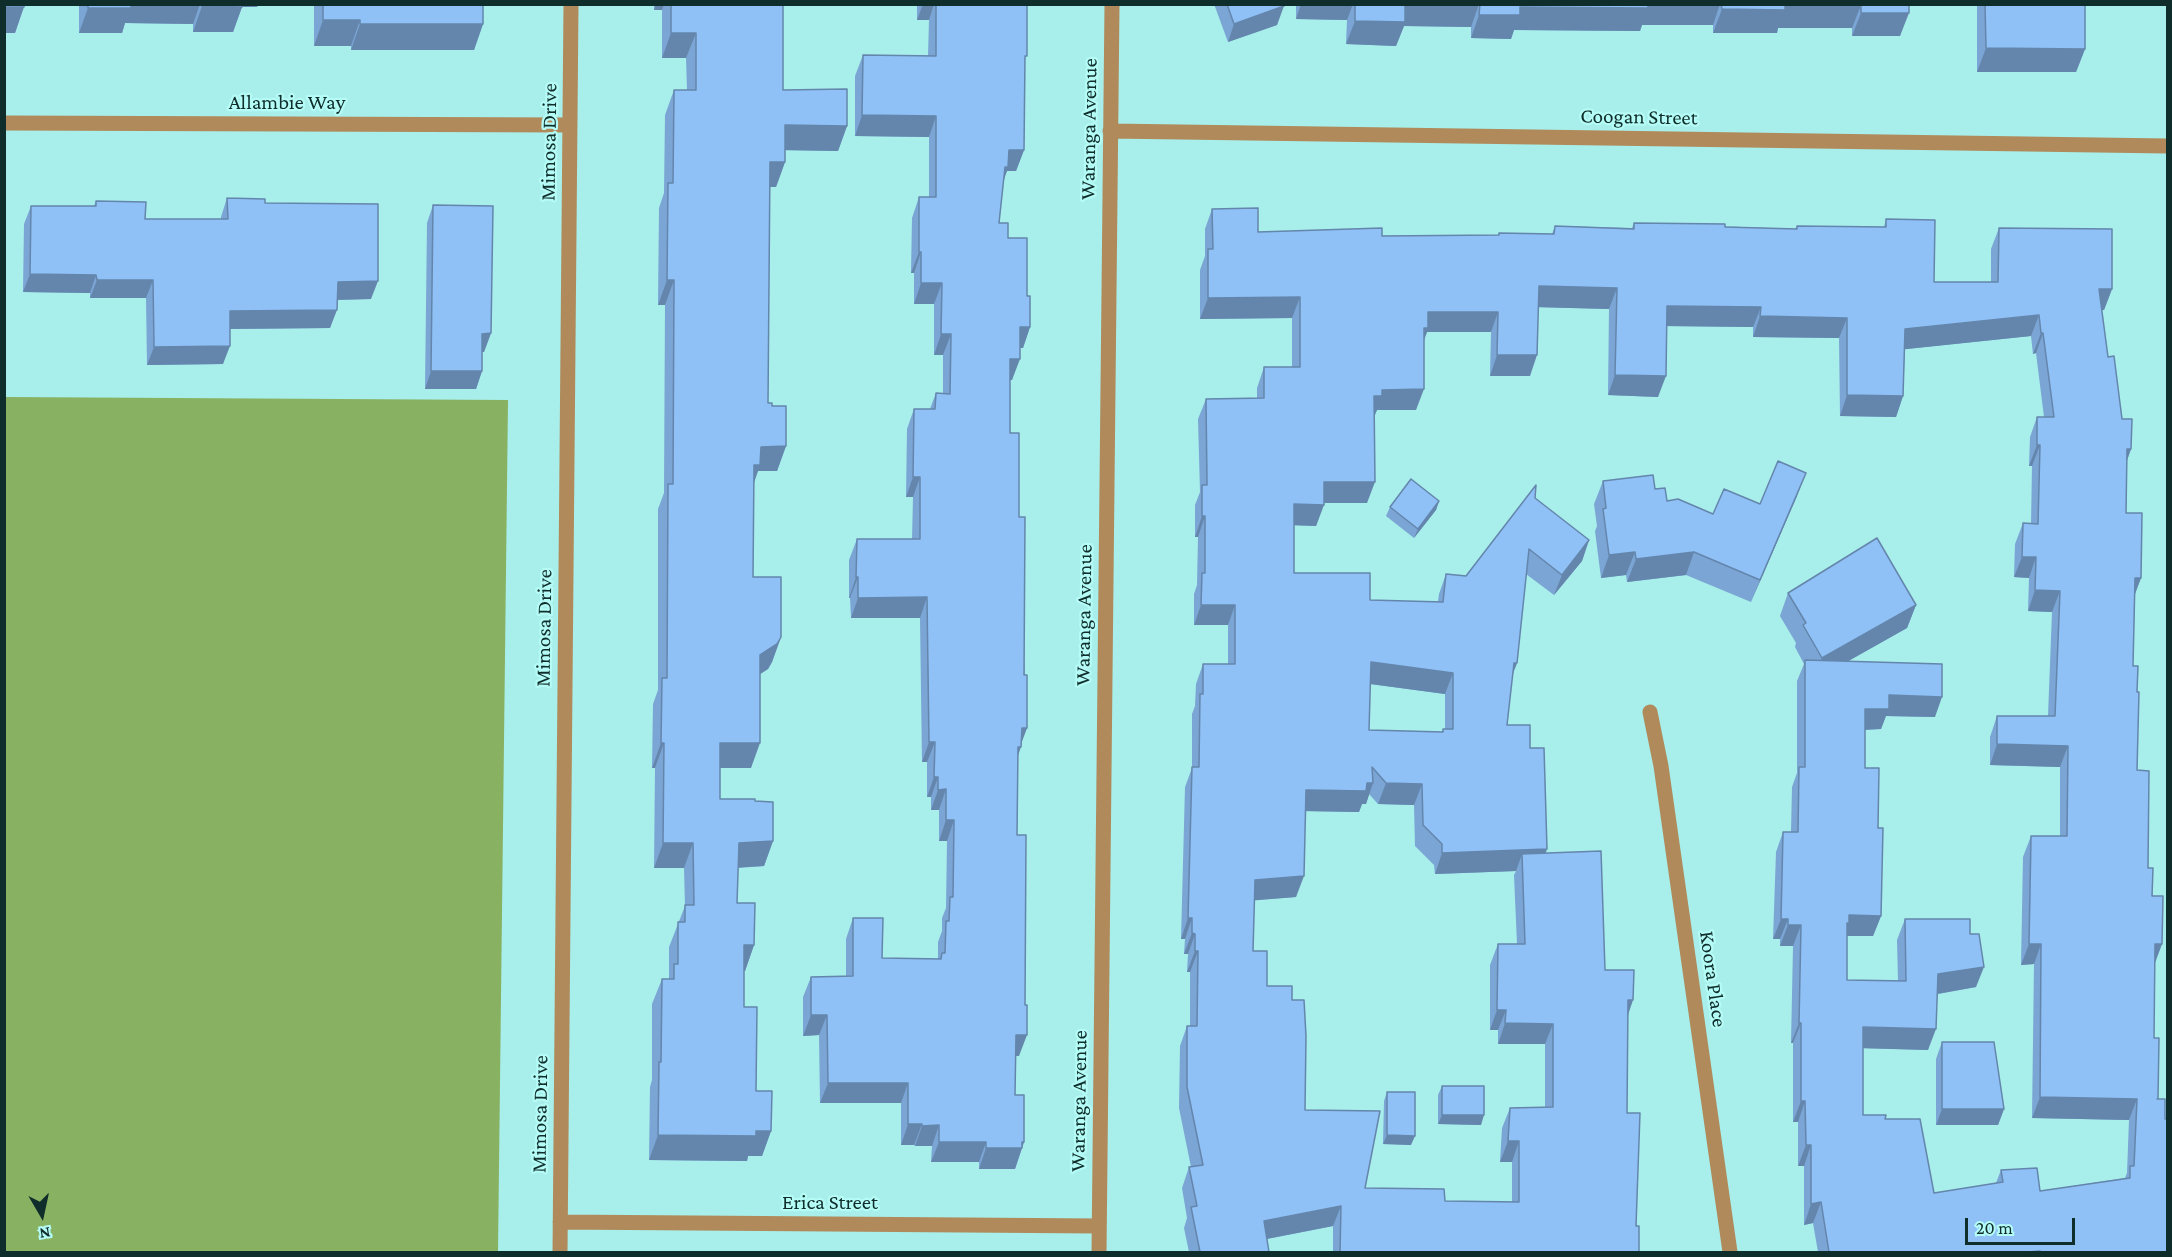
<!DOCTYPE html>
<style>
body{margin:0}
#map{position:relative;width:2172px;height:1257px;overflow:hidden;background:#a8eeea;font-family:"Crimson Pro",serif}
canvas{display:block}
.frame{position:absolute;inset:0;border:6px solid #0f2d2b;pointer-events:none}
.north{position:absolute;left:12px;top:1185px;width:60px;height:60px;-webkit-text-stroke:4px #b5fcf7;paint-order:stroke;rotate:171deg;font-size:16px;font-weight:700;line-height:24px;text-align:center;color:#0f2d2b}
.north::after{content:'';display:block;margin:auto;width:21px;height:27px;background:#0f2d2b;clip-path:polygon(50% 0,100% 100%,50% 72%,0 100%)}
.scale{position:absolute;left:1965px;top:1218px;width:110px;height:27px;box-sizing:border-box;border:3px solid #0f2d2b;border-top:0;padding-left:8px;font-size:18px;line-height:21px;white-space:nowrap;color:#0f2d2b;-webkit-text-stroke:4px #b5fcf7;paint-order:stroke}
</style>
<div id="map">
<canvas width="2172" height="1257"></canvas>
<div class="frame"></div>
<div class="north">N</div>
<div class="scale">20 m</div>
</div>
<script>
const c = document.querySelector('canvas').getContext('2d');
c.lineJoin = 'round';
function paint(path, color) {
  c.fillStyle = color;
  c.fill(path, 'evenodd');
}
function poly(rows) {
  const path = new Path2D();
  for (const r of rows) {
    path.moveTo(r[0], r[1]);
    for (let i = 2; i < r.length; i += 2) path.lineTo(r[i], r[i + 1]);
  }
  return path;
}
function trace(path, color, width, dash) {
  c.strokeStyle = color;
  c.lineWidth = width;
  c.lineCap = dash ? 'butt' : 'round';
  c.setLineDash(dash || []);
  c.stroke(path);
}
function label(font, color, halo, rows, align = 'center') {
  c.font = font + ' "Crimson Pro",serif';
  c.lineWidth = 4.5;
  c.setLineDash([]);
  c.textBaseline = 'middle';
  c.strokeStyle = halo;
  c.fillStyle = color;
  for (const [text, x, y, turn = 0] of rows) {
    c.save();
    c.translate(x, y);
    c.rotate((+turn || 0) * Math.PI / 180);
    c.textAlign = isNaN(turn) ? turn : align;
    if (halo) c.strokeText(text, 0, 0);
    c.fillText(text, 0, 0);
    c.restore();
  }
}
paint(poly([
 [5,397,508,400,498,1252,5,1252]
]), '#88b162');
trace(poly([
 [4,123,570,125],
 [1110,131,2168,146],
 [1650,712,1661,766,1730,1252],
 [560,1222,1099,1226],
 [560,1252,571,4],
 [1099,1252,1112,4]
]), '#b08a5a', 15);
paint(poly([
 [4,4,258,4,257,7,242,7,233,32,193,32,193,24,125,23,122,33,79,33,79,6,24,5,15,33,4,33],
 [314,4,483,4,483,24,474,50,351,50,351,46,314,46],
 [654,4,783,4,783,90,847,126,838,151,785,150,785,162,776,187,770,187,768,403,772,406,786,446,777,471,758,471,754,483,753,577,781,637,772,662,768,669,760,674,751,768,720,768,720,799,755,801,773,841,764,866,738,868,737,903,754,945,745,971,744,971,744,1007,756,1091,771,1131,762,1156,748,1156,747,1161,649,1160,650,1087,652,1080,652,1004,662,979,669,979,669,947,685,906,684,868,654,868,655,768,652,768,653,704,658,690,658,509,664,493,665,305,658,305,659,208,664,193,665,115,674,90,687,90,686,58,662,58,662,10,654,10],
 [917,4,1027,4,1025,62,1024,150,1016,171,1007,171,1004,178,999,223,1008,238,1027,296,1030,327,1023,348,1020,348,1012,380,1010,380,1010,433,1019,517,1027,728,1021,742,1018,755,1017,835,1019,1056,1016,1056,1015,1095,1024,1142,1015,1169,979,1169,979,1162,931,1162,932,1146,915,1146,914,1145,901,1145,901,1103,820,1103,819,1035,803,1036,803,997,811,977,846,976,846,939,853,918,882,958,938,959,938,942,942,931,942,918,946,908,947,841,939,841,939,810,931,810,931,797,927,797,927,762,922,762,920,618,851,618,850,598,849,598,849,560,857,539,912,539,913,497,906,497,907,429,914,409,930,409,936,393,943,393,943,355,934,355,934,304,914,304,914,273,911,273,912,218,919,197,929,197,929,137,855,136,855,76,863,55,928,56,929,20,917,20],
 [1214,4,1283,4,1277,25,1228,42],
 [1296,4,2085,4,2085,49,2076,72,1977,72,1977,5,1909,5,1900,36,1852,36,1852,28,1778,28,1777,33,1713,33,1713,25,1642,25,1640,31,1514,30,1511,39,1471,38,1471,27,1404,26,1396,46,1346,44,1347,20,1296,19],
 [227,198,265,203,371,299,337,300,330,328,230,329,223,364,147,365,146,298,90,298,90,293,23,292,24,224,31,206,94,206,96,201,145,219,221,219,221,217],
 [433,205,491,333,484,352,482,352,482,371,476,389,425,389,427,223],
 [1212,209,1258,232,1382,236,1498,235,1499,233,1552,234,1555,226,1632,228,1634,223,1795,229,1797,226,1884,227,1886,219,1934,282,1991,282,1991,249,1999,228,2112,289,2104,310,2102,310,2108,357,2122,419,2131,449,2127,460,2126,513,2141,578,2135,594,2133,666,2137,770,2148,868,2162,944,2155,963,2154,1038,2158,1099,2165,1119,2168,1252,1818,1252,1813,1223,1804,1225,1804,1166,1798,1166,1798,1122,1793,1122,1793,1043,1791,1043,1793,946,1780,946,1780,939,1773,939,1776,852,1783,832,1791,832,1792,787,1797,773,1797,681,1804,664,1795,647,1796,643,1780,616,1788,593,1916,605,1907,628,1848,661,1935,717,1886,716,1881,729,1865,730,1865,768,1878,828,1881,916,1873,936,1847,936,1847,980,1898,981,1897,940,1905,919,1970,934,1976,987,1938,994,1928,1050,1863,1048,1863,1115,1885,1119,1934,1193,1996,1183,2001,1170,2040,1191,2125,1178,2127,1173,2129,1120,2032,1118,2034,964,2021,965,2023,857,2031,836,2060,836,2060,767,1990,765,1990,737,1997,716,2048,716,2052,612,2028,611,2029,578,2014,577,2015,544,2023,523,2031,524,2032,466,2029,466,2030,437,2037,417,2044,417,2036,353,2033,354,2031,336,1905,349,1903,396,1896,417,1840,416,1839,338,1753,337,1753,327,1667,326,1658,397,1608,395,1609,309,1538,307,1530,376,1490,376,1491,332,1427,332,1424,339,1416,410,1377,410,1374,417,1367,503,1324,503,1316,526,1294,525,1294,573,1370,600,1438,602,1439,594,1446,574,1466,576,1535,498,1589,540,1582,561,1554,595,1526,574,1517,663,1512,676,1507,725,1530,748,1546,853,1628,1015,1627,1113,1639,1252,1333,1252,1333,1226,1267,1239,1269,1252,1189,1252,1184,1228,1187,1218,1182,1188,1189,1167,1191,1167,1179,1108,1180,1046,1187,1026,1190,1026,1190,972,1187,972,1188,954,1184,954,1185,939,1181,939,1185,787,1192,768,1192,714,1195,706,1196,684,1203,664,1228,664,1228,625,1194,625,1194,594,1197,585,1198,537,1195,537,1195,505,1200,492,1198,419,1206,399,1257,398,1257,388,1264,367,1292,367,1292,318,1200,319,1200,270,1205,256,1205,229],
 [1370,684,1445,694,1445,729,1443,729,1442,732,1369,730],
 [1369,794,1378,804,1414,805,1415,846,1434,865,1435,874,1516,871,1514,875,1517,944,1498,944,1490,965,1490,1030,1498,1030,1498,1044,1545,1044,1545,1107,1510,1108,1502,1128,1500,1162,1512,1162,1512,1202,1445,1201,1365,1188,1305,1110,1292,1000,1267,986,1253,951,1254,900,1296,897,1306,811,1359,812,1362,804,1366,804],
 [1603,481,1655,489,1667,501,1713,514,1797,496,1751,602,1686,575,1627,582,1626,575,1601,578,1595,531,1597,526,1594,504],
 [1439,501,1436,510,1414,538,1386,516,1390,507],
 [1942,1042,2004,1109,1998,1125,1936,1125,1936,1059],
 [1442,1086,1481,1125,1438,1124,1438,1095],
 [1387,1092,1411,1145,1383,1144,1384,1101]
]), '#7ba5d4');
paint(poly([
 [15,4,79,4,79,6,14,5],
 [129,4,200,4,193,24,125,23,122,33,79,33,88,8],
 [234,4,258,4,257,7,242,7,233,32,193,32,202,6],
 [656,4,664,4,662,10,654,10],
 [923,4,934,4,929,20,917,20],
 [1301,4,1353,4,1347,20,1296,19],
 [1405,4,1479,4,1471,27,1404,26,1396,46,1346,44,1355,21],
 [1647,4,1720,4,1713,25,1642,25,1640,31,1514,30,1511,39,1471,38,1479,15,1520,7],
 [1785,4,1861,5,1852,28,1778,28,1777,33,1713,33,1722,9],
 [1901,4,1977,4,1977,5],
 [1284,6,1277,25,1228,42,1234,24],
 [4,7,24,7,15,33,4,33],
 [1861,13,1909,13,1900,36,1852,36],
 [323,20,360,20,351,46,314,46],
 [360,24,483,24,474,50,351,50],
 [671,33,696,33,686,58,662,58],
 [1986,48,2085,49,2076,72,1977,72],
 [862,115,936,116,929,137,855,136],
 [785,125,847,126,838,151,776,150],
 [1009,150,1024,150,1016,171,1007,171,1001,188],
 [770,162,785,162,776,187,761,187],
 [919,252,921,252,914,273,911,273],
 [30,274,96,275,90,293,23,292],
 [97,280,153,280,146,298,90,298],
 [667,280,674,280,665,305,658,305],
 [378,281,371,299,331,300,338,282],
 [921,283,942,283,934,304,914,304],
 [1539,286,1617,288,1609,309,1531,307],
 [2099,289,2112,289,2104,310,2092,310],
 [1300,297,1292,318,1200,319,1208,298],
 [1667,306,1761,307,1753,327,1660,326],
 [337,310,330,328,223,329,230,311],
 [1428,312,1498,312,1491,332,1427,332,1421,349,1417,349],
 [2039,315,2031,336,1898,350,1905,329],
 [1760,316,1847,318,1839,338,1753,337],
 [1020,327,1030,327,1023,348,1012,348],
 [491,333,484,352,476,352,482,334],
 [2041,333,2043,333,2036,353,2033,354],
 [941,334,951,334,943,355,934,355],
 [230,346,223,364,147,365,154,347],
 [1497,355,1537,355,1530,376,1490,376],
 [1010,359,1020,359,1012,380,1003,379],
 [431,371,482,371,476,389,425,389],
 [1615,375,1666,376,1658,397,1608,395],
 [1424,389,1416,410,1377,410,1374,417,1374,396,1382,390],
 [1847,395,1903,396,1896,417,1840,416],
 [2037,445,2040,445,2032,466,2029,466],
 [786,446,777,471,758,471,751,490,745,490,761,447],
 [2127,449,2131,449,2124,469],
 [1806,473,1797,496,1751,602,1760,580],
 [913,477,920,477,913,497,906,497],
 [1324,482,1375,482,1367,503,1317,503],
 [1439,501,1436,510,1414,538,1418,529],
 [1294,504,1324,505,1316,526,1286,525],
 [1202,516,1205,516,1198,537,1195,537],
 [1589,540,1582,561,1554,595,1562,575],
 [1635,552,1626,575,1601,578,1609,555],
 [1694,552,1686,575,1627,582,1636,559],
 [2022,557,2036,557,2029,578,2014,577],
 [856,577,858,577,850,598,849,598],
 [2135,578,2141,578,2133,599],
 [2035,590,2060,591,2052,612,2028,611],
 [927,597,920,618,851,618,858,598],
 [1201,605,1235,605,1228,625,1194,625],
 [1916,605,1907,628,1813,681,1822,658],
 [781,637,772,662,768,669,751,680,760,655],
 [1371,662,1453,673,1445,694,1363,683],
 [1514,663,1517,663,1509,684],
 [1889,695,1942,697,1935,717,1886,716,1881,729,1857,730,1865,709],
 [1022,728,1027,728,1020,747,1021,747,1014,767],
 [929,742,935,742,927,762,922,762],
 [661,743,664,743,655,768,652,768],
 [720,743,760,743,751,768,711,768],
 [1997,744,2068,746,2060,767,1990,765],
 [934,777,938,777,931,797,927,797],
 [1367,783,1373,783,1366,804,1362,804,1359,812,1299,811,1306,790],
 [1386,783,1422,784,1414,805,1378,804],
 [946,789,939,810,931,810,938,790],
 [946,820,954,820,947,841,939,841],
 [773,841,764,866,730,868,739,843],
 [663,843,693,843,684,868,654,868],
 [1547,849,1540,870,1522,854,1516,871,1435,874,1442,853],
 [1304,876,1296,897,1247,901,1255,880],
 [1849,915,1881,916,1873,936,1844,936],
 [1188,918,1192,918,1185,939,1181,939],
 [1781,919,1788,919,1780,939,1773,939],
 [1788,925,1801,925,1793,946,1780,946],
 [1192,933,1195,934,1188,954,1184,954],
 [2029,944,2041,944,2034,964,2021,965],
 [2155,944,2162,944,2154,965],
 [744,945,754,945,745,971,734,971],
 [1195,951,1198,951,1190,972,1187,972],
 [1984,967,1976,987,1931,995,1938,974],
 [1628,1000,1633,1000,1626,1021],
 [1497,1010,1506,1010,1498,1030,1490,1030],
 [811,1015,827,1015,819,1035,803,1036],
 [1505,1023,1553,1024,1545,1044,1498,1044],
 [1799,1023,1801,1023,1793,1043,1791,1043],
 [1863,1027,1936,1029,1928,1050,1855,1048],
 [1016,1035,1027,1035,1019,1056,1008,1056],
 [828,1083,908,1083,901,1103,820,1103],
 [2040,1097,2137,1099,2129,1120,2032,1118],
 [1801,1101,1805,1101,1798,1122,1793,1122],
 [1942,1109,2004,1109,1998,1125,1936,1125],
 [1442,1115,1484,1115,1481,1125,1438,1124],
 [908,1124,922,1124,914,1145,901,1145],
 [939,1125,932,1146,915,1146,922,1126],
 [756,1131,771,1131,762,1156,748,1156,747,1161,649,1160,658,1135],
 [1387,1135,1415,1136,1411,1145,1383,1144],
 [1508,1141,1519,1141,1512,1162,1500,1162],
 [939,1142,986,1142,979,1162,931,1162],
 [1024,1142,1015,1169,979,1169,986,1148],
 [1806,1145,1811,1145,1804,1166,1798,1166],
 [1821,1202,1813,1223,1804,1225,1811,1204],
 [1341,1206,1333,1226,1256,1241,1264,1221]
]), '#6486ac');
const building = poly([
 [4,4,24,4,24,7,4,7,4,4],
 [88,4,131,4,131,8,88,8,88,4],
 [202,4,242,4,242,7,202,6,202,4],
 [323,4,483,4,483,24,360,24,360,20,323,20,323,4],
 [671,4,783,4,783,90,847,89,847,126,785,125,785,162,770,162,768,403,772,403,772,406,786,406,786,446,761,447,760,465,754,465,753,577,781,577,781,637,777,644,760,655,760,743,720,743,720,799,755,799,755,801,773,802,773,841,739,843,737,903,755,903,754,945,744,945,744,1007,757,1007,756,1091,772,1091,771,1131,756,1131,756,1136,658,1135,659,1062,661,1062,662,979,674,979,674,964,678,964,678,922,685,922,685,905,694,905,693,843,663,843,664,743,661,743,662,678,667,678,668,484,673,484,674,280,667,280,668,183,673,183,674,90,696,90,696,33,671,33,671,4],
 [936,4,1027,4,1027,56,1025,56,1024,150,1009,150,1008,167,1005,167,999,223,1008,223,1008,238,1027,238,1027,296,1030,296,1030,327,1020,327,1020,359,1010,359,1010,433,1019,433,1019,517,1025,517,1024,675,1027,675,1027,728,1022,728,1021,747,1018,747,1017,835,1026,835,1025,1005,1027,1005,1027,1035,1016,1035,1015,1095,1024,1095,1024,1142,1022,1142,1022,1148,986,1148,986,1142,939,1142,939,1125,922,1126,922,1124,908,1124,908,1083,828,1083,827,1015,811,1015,811,977,853,976,853,918,883,918,882,958,941,959,942,953,945,953,946,921,949,921,950,897,953,897,954,820,946,820,946,789,938,790,938,777,934,777,935,742,929,742,927,597,858,598,858,577,856,577,857,539,920,539,920,477,913,477,914,409,935,409,936,393,950,394,951,334,941,334,942,283,921,283,921,252,919,252,919,197,936,197,936,116,862,115,863,55,936,56,936,4],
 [1227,4,1283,4,1284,6,1234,24,1227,4],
 [1355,4,1405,4,1405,22,1355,21,1355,4],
 [1480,4,1648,4,1648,8,1520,7,1520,15,1479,15,1480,4],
 [1721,4,1785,4,1785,10,1722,9,1721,4],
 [1846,4,1909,4,1909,13,1861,13,1861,5,1846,4],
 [1985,4,2085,4,2085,49,1986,48,1985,4],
 [227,198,265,199,265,203,378,204,378,281,338,282,337,310,230,311,230,346,154,347,153,280,97,280,96,275,30,274,31,206,96,206,96,201,146,202,145,219,228,219,227,198],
 [433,205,493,206,491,333,482,334,482,371,431,371,433,205],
 [1258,208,1258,232,1382,228,1382,236,1499,235,1499,233,1554,234,1555,226,1634,229,1634,223,1725,224,1725,227,1797,229,1797,226,1886,227,1886,219,1935,220,1934,282,1998,282,1999,228,2112,229,2112,289,2099,289,2108,357,2114,356,2122,419,2132,419,2131,449,2127,449,2126,513,2142,513,2141,578,2135,578,2133,666,2138,666,2137,692,2139,692,2137,770,2149,771,2148,868,2153,868,2152,896,2163,896,2162,944,2155,944,2154,1038,2159,1038,2158,1099,2157,1099,2165,1099,2165,1119,2168,1119,2168,1252,2040,1252,2040,1251,2028,1252,1829,1252,1821,1202,1811,1204,1811,1145,1806,1145,1805,1101,1801,1101,1801,1023,1799,1023,1801,925,1788,925,1788,919,1781,919,1783,832,1798,832,1799,767,1805,767,1805,660,1942,664,1942,697,1889,695,1889,709,1865,709,1865,768,1879,768,1878,828,1883,828,1881,916,1849,915,1849,923,1847,923,1847,980,1906,981,1905,919,1970,919,1970,934,1979,934,1984,967,1938,974,1936,1029,1863,1027,1863,1115,1886,1115,1885,1119,1920,1119,1934,1193,2003,1182,2001,1170,2037,1168,2040,1191,2130,1178,2130,1166,2134,1166,2137,1099,2040,1097,2041,944,2029,944,2031,836,2067,836,2068,746,1997,744,1997,716,2055,716,2060,591,2035,590,2036,557,2022,557,2023,523,2038,524,2040,445,2037,445,2037,417,2054,417,2043,333,2041,333,2039,315,1905,329,1903,396,1847,395,1847,318,1760,316,1761,307,1667,306,1666,376,1615,375,1617,288,1539,286,1537,355,1497,355,1498,312,1428,312,1428,328,1424,328,1424,389,1382,390,1382,396,1374,396,1375,482,1324,482,1324,505,1294,504,1294,573,1370,573,1370,600,1443,602,1446,574,1466,576,1536,485,1535,498,1589,540,1562,575,1529,549,1517,663,1514,663,1507,725,1530,725,1530,748,1544,748,1547,849,1442,853,1442,844,1423,825,1422,784,1386,783,1372,767,1373,783,1367,783,1366,791,1306,790,1304,876,1255,880,1253,951,1267,951,1267,986,1292,986,1292,1000,1304,1000,1306,1036,1305,1110,1380,1111,1365,1188,1444,1189,1445,1201,1519,1202,1519,1141,1508,1141,1510,1108,1553,1107,1553,1024,1505,1023,1506,1010,1497,1010,1498,944,1525,944,1522,854,1601,851,1605,970,1634,970,1633,1000,1628,1000,1627,1113,1640,1113,1636,1226,1639,1226,1639,1252,1340,1252,1341,1206,1264,1221,1269,1252,1200,1252,1191,1207,1197,1206,1189,1167,1203,1165,1187,1087,1187,1026,1197,1026,1198,951,1195,951,1195,934,1192,933,1192,918,1188,918,1192,767,1199,767,1200,694,1203,694,1203,664,1235,664,1235,605,1201,605,1202,573,1205,573,1205,516,1202,516,1202,485,1207,485,1206,399,1264,398,1264,367,1300,367,1300,297,1208,298,1208,249,1213,249,1212,209,1258,208],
 [1371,662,1453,673,1453,729,1443,729,1443,732,1369,730,1371,662],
 [1778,461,1806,473,1760,580,1694,552,1636,559,1635,552,1609,555,1603,509,1606,508,1603,481,1653,475,1655,489,1665,488,1667,501,1678,499,1713,514,1724,489,1760,504,1778,461],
 [1411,479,1439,501,1418,529,1390,507,1411,479],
 [1877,538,1916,605,1822,658,1803,625,1806,623,1788,593,1877,538],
 [1942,1042,1994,1042,2004,1109,1942,1109,1942,1042],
 [1442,1086,1484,1086,1484,1115,1442,1115,1442,1086],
 [1387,1092,1415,1092,1415,1136,1387,1135,1387,1092]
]);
paint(building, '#8fc0f6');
trace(building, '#6486ac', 1.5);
label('21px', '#0f2d2b', '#b5fcf7', [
 ["Allambie Way",287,103],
 ["Coogan Street",1639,117,1],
 ["Waranga Avenue",1089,129,-89],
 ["Mimosa Drive",549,142,-89],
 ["Waranga Avenue",1084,615,-89],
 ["Mimosa Drive",544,628,-89],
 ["Koora Place",1713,979,82],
 ["Waranga Avenue",1079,1101,-89],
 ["Mimosa Drive",540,1114,-89],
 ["Erica Street",830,1203]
]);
</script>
